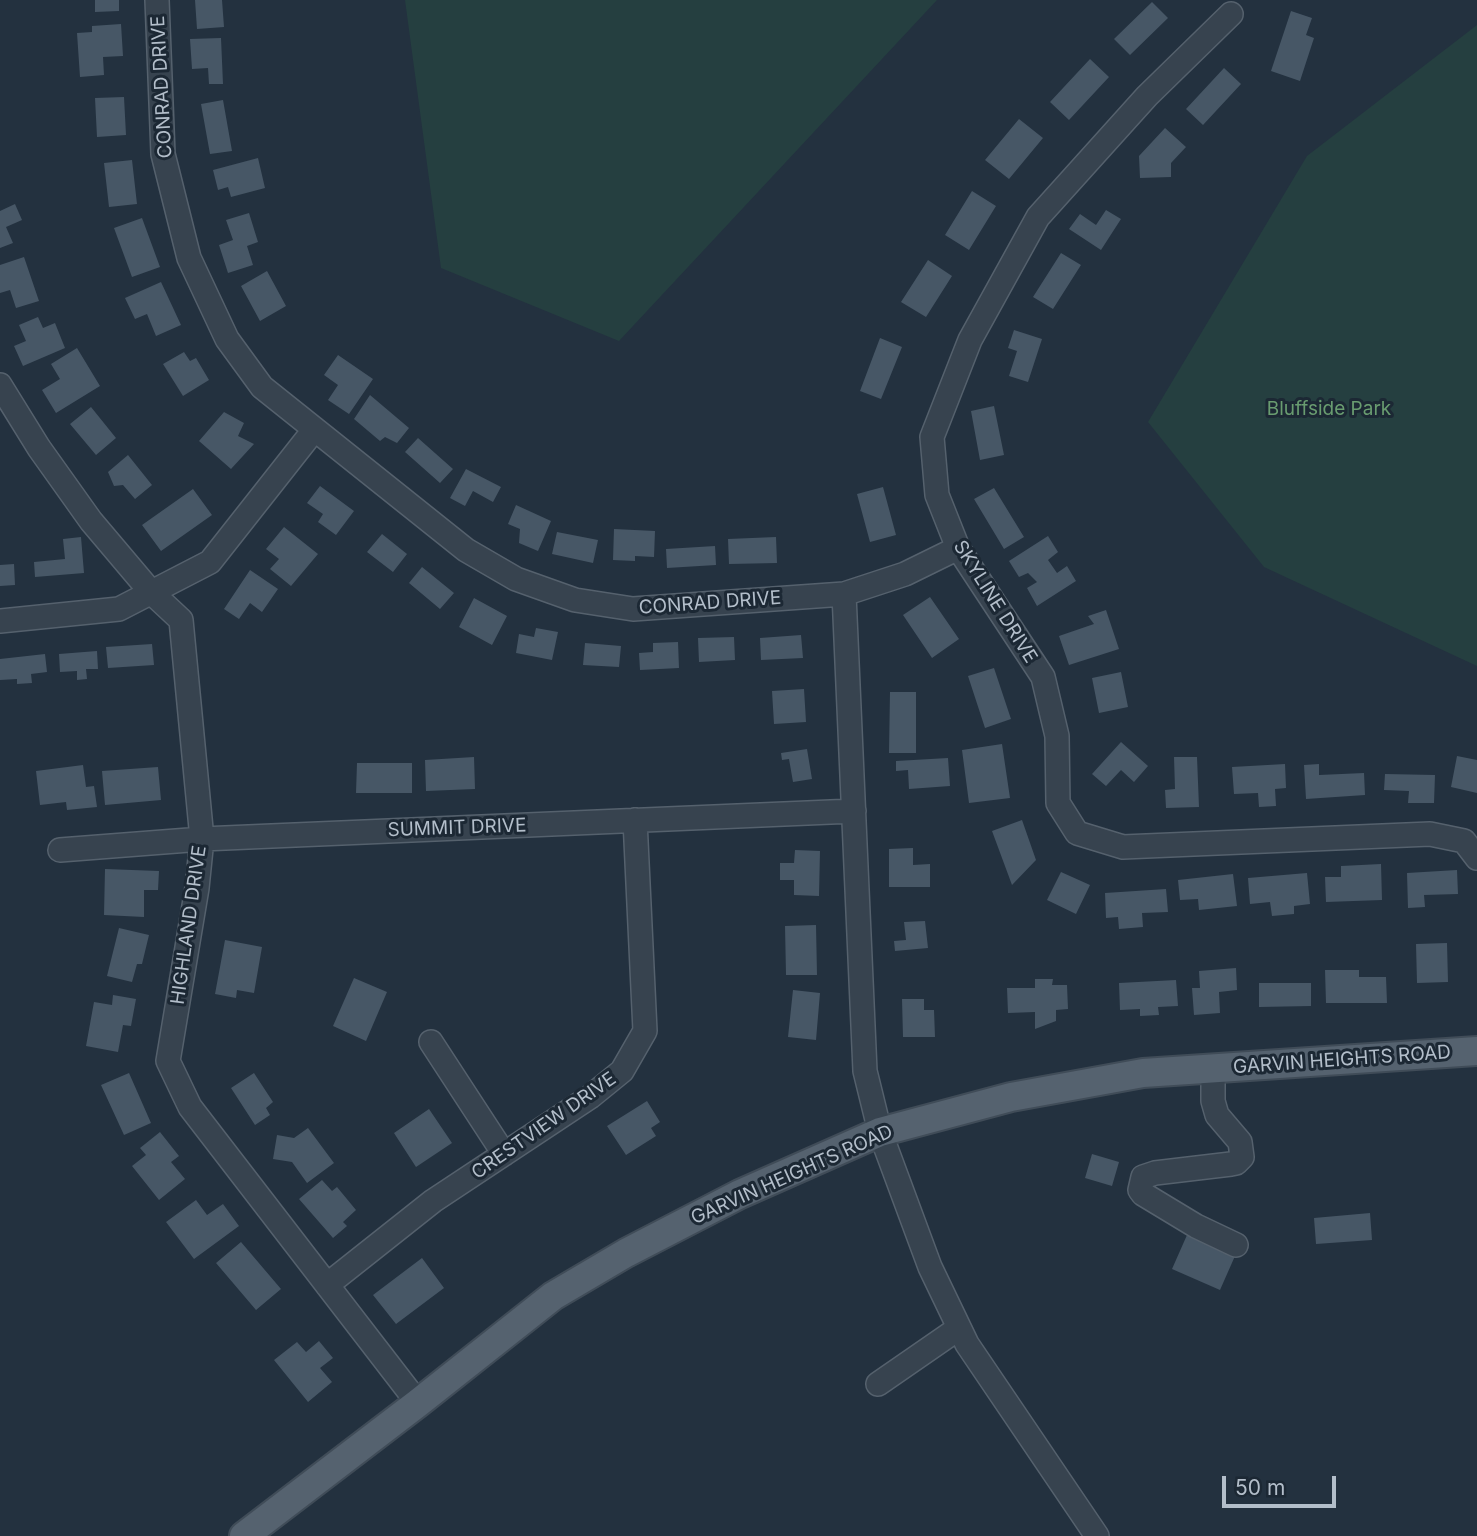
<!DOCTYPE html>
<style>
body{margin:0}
#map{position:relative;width:1477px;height:1536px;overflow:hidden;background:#23313f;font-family:Inter,sans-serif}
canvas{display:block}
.scale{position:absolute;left:1222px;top:1476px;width:114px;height:32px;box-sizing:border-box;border:4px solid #b3beca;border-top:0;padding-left:9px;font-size:21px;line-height:24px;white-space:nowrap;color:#b3beca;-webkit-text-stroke:5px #1c2834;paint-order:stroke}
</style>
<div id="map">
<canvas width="1477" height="1536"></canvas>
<div class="scale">50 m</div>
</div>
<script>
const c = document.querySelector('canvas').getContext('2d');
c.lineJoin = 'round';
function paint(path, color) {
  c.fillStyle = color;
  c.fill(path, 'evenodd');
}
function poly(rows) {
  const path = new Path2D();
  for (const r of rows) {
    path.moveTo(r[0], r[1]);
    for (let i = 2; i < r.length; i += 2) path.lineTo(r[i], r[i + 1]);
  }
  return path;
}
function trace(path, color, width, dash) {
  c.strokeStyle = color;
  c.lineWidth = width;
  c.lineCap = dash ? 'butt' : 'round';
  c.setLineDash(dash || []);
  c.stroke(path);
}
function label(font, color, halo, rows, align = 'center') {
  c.font = font + ' Inter,sans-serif';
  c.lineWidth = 6;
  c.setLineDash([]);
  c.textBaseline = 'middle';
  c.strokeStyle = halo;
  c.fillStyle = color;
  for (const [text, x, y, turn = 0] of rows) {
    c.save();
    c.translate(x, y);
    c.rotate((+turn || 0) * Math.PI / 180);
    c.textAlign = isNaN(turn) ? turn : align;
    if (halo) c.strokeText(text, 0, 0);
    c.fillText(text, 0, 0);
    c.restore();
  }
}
paint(poly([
 [405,0,937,0,619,341,441,268],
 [1477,25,1477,666,1264,567,1148,422,1307,156]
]), '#253f40');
paint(poly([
 [95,0,119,0,119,11,95,12],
 [195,0,222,0,224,27,197,29],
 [1152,2,1168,18,1130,55,1114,39],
 [1291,11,1312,18,1306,35,1314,38,1300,81,1271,71],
 [121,24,123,56,103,57,104,75,80,77,77,33,92,32,92,26],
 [221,38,223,84,209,84,208,68,192,69,190,39],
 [1090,59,1109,77,1069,120,1050,102],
 [1224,68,1241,84,1203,125,1186,109],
 [124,97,126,135,97,137,95,98],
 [223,100,232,151,210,154,201,104],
 [1019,119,1043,138,1009,179,985,160],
 [1165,128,1186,147,1171,163,1171,177,1140,178,1139,156],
 [258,158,265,188,231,197,228,187,218,190,213,170],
 [132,160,137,204,109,207,104,163],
 [972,191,996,206,969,250,945,235],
 [15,204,22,220,6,227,13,243,0,248,0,211],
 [1106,210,1121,219,1101,250,1069,229,1080,214,1096,225],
 [249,213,258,242,247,246,253,265,228,273,219,245,233,240,226,220],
 [142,218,160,267,132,277,114,228],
 [1061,253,1081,265,1053,309,1033,297],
 [24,257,39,301,16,308,10,290,0,293,0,265],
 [928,260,952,276,926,317,901,302],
 [267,271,286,306,260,321,241,286],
 [161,282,181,325,156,336,147,314,135,319,125,298],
 [38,317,43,328,55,323,65,348,23,366,14,346,26,341,19,325],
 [1014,330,1042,339,1028,382,1009,376,1017,351,1008,348],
 [880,338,902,347,881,399,860,391],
 [77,348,100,386,56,413,42,390,60,379,51,364],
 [184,352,190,361,196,358,209,380,183,396,163,364],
 [338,355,373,379,349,414,328,400,338,385,324,375],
 [370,395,409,428,397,443,385,437,380,441,354,419],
 [994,406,1004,455,980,460,971,411],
 [91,407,116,438,96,455,70,424],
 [224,412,244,423,238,436,254,444,231,469,199,441],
 [418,438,453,469,440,483,405,452],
 [128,455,152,485,135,499,123,485,114,486,108,472],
 [466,469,501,487,493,502,473,491,465,506,450,498],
 [320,486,354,511,336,535,318,522,323,514,307,503],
 [883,487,896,535,870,542,857,494],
 [994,488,1024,537,1004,549,974,499],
 [193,489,212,515,161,551,142,525],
 [516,505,551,521,538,551,519,543,520,529,508,524],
 [284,527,318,554,291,586,270,569,279,559,266,549],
 [614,529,655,531,654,557,635,556,635,561,613,560],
 [557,532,598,540,593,563,552,554],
 [382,534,407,554,393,572,367,552],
 [1048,536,1058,552,1048,560,1057,573,1067,566,1076,581,1037,606,1027,588,1037,582,1028,573,1019,577,1009,561],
 [81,537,84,573,35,577,34,562,65,559,63,539],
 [776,537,777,563,729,564,728,539],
 [715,546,716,565,667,568,666,549],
 [14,564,15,585,0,586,0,565],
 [422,567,454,593,440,609,409,583],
 [250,570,278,589,262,612,250,603,239,619,224,609],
 [930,597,959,639,932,658,903,615],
 [474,598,507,616,492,645,459,627],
 [1106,610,1119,649,1069,665,1059,636,1094,624,1088,616],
 [536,628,558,632,552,660,516,653,519,634,534,637],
 [801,635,803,658,761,660,760,638],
 [734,637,735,660,699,662,698,638],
 [678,642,679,668,640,670,639,653,653,652,653,643],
 [585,643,621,646,619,667,583,665],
 [152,644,154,665,108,668,106,647],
 [97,651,98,669,86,669,87,679,77,680,77,671,60,672,59,654],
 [45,654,47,672,31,674,32,683,17,684,17,679,0,680,0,659],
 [994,668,1011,719,985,728,968,676],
 [1121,672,1128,707,1099,713,1092,678],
 [804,689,806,722,774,724,772,691],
 [890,692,916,692,916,753,889,753],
 [1121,742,1148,766,1134,782,1121,770,1106,786,1092,774],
 [1002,744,1010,798,969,803,962,750],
 [807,749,812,779,793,782,789,759,782,760,781,753],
 [1457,756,1477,760,1477,793,1451,787],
 [474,757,475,789,426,791,425,760],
 [1174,757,1197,757,1199,807,1166,808,1165,790,1175,789],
 [948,758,950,786,909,789,908,770,896,771,896,761],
 [357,763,412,763,412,793,356,793],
 [1285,764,1286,788,1275,789,1276,806,1259,807,1258,793,1234,794,1232,767],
 [1319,764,1319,775,1364,773,1365,795,1306,799,1304,765],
 [83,765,86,787,94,786,97,807,67,810,66,802,40,805,36,771],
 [158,767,161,800,105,805,102,771],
 [1385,774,1435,775,1434,803,1408,803,1409,791,1384,790],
 [1022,820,1036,860,1012,885,992,831],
 [913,848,913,865,930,864,930,887,889,887,889,849],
 [795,850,820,851,819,896,794,895,794,880,780,880,780,863,794,863],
 [1381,864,1382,900,1326,902,1325,877,1341,877,1341,866],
 [105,869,159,871,158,890,144,890,144,917,104,915],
 [1457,870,1458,894,1424,895,1425,907,1408,908,1407,873],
 [1061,872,1090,885,1076,914,1047,900],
 [1307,873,1310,904,1294,906,1294,914,1272,916,1270,902,1250,904,1248,878],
 [1233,874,1237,906,1199,910,1198,899,1180,900,1178,880],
 [1166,889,1168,912,1142,913,1143,927,1119,929,1118,917,1106,918,1105,893],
 [925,921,928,948,895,951,894,941,906,940,904,922],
 [816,925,817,975,786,975,785,926],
 [119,928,149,935,142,964,137,964,132,982,107,976],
 [225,940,262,947,254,993,237,990,236,998,215,994],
 [1447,943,1448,982,1417,983,1416,944],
 [1236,968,1237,990,1219,992,1220,1013,1194,1015,1192,988,1200,988,1199,971],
 [1325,970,1359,970,1359,977,1386,977,1387,1003,1326,1003],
 [354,978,387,992,366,1041,333,1026],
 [1035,979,1053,979,1052,985,1067,985,1068,1009,1056,1010,1056,1021,1035,1029,1035,1012,1008,1013,1007,988,1035,988],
 [1176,980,1178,1006,1158,1007,1159,1015,1140,1016,1140,1009,1120,1010,1119,983],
 [1259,983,1311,983,1311,1006,1259,1007],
 [793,990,820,993,816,1040,788,1037],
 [113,995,136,999,131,1026,123,1025,118,1052,86,1046,94,1002,112,1005],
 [902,999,924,999,924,1010,934,1010,935,1037,903,1037],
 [129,1073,151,1123,124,1135,101,1085],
 [254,1073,273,1102,266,1108,270,1115,255,1125,231,1088],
 [647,1101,660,1122,651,1128,656,1136,626,1155,607,1126],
 [429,1109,452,1143,416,1167,394,1133],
 [308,1128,334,1163,307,1183,292,1162,273,1159,277,1135,294,1138],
 [160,1132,179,1156,171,1162,185,1179,159,1200,132,1166,146,1155,140,1148],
 [1092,1154,1119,1162,1112,1186,1085,1178],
 [322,1180,332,1191,337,1187,356,1210,343,1222,347,1226,333,1238,299,1199],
 [196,1200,207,1215,223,1204,239,1226,194,1259,166,1222],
 [1370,1213,1372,1240,1316,1244,1314,1218],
 [1187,1235,1235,1256,1220,1290,1172,1269],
 [241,1242,281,1289,256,1310,216,1263],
 [422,1258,444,1288,396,1324,373,1295],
 [319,1341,333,1358,320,1368,332,1382,308,1402,274,1360,297,1342,306,1352]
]), '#475766');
const minor = poly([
 [157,0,163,154,189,258,227,339,262,387,466,550,516,579,575,600,633,609,844,594,905,574,958,548],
 [1231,14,1147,96,1038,217,970,340,932,437,937,495,958,548,1043,677,1057,736,1058,803,1077,833,1123,847,1430,834,1464,841,1477,858],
 [0,385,39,448,91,521,151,592,181,620,202,839,197,888,168,1061,190,1107,418,1403],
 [844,594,865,1071,880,1132,930,1267,967,1344,1097,1536],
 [0,621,119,609,210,562,314,430],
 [60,850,202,839,854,811],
 [431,1042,504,1154],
 [1213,1068,1213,1101,1217,1115,1240,1142,1242,1157,1236,1163,1231,1164,1155,1173,1143,1177,1140,1190,1143,1194,1196,1226,1236,1245],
 [327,1285,433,1201,590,1097,622,1071,645,1031,635,820],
 [878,1384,959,1328]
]);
const major = poly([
 [244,1536,418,1403,553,1296,626,1253,740,1194,880,1132,1011,1097,1143,1073,1477,1051]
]);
trace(minor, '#55616d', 26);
trace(major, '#404c58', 32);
trace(minor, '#37434f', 23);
trace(major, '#55626f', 28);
label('19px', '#b3beca', '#1c2834', [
 ["CONRAD DRIVE",162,87,-93],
 ["SKYLINE DRIVE",995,602,58],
 ["CONRAD DRIVE",710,603,-4],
 ["SUMMIT DRIVE",457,828,-2],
 ["HIGHLAND DRIVE",189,925,-82],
 ["GARVIN HEIGHTS ROAD",1342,1060,-4],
 ["CRESTVIEW DRIVE",544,1126,-35],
 ["GARVIN HEIGHTS ROAD",792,1175,-24]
]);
label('19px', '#699c70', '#1c2834', [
 ["Bluffside Park",1329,409]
]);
</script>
